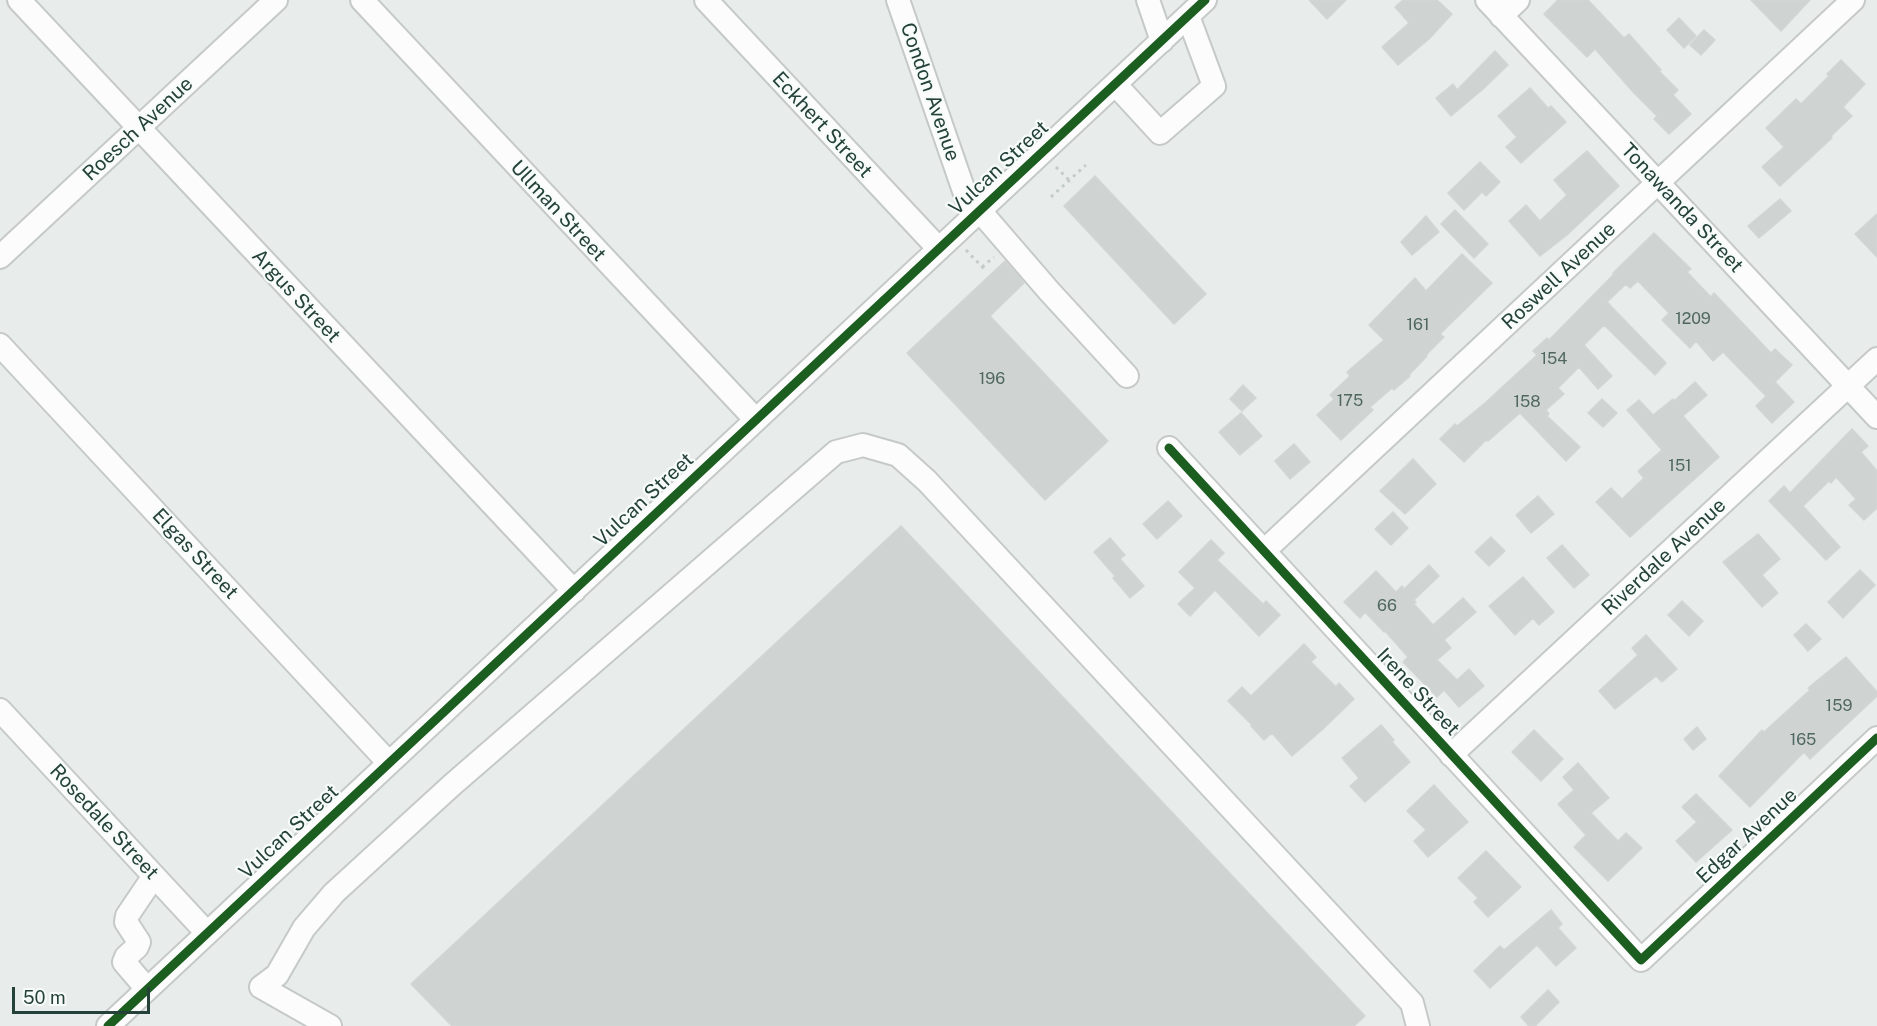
<!DOCTYPE html>
<style>
body{margin:0}
#map{position:relative;width:1877px;height:1026px;overflow:hidden;background:#e8edeb;font-family:"Public Sans",sans-serif}
canvas{display:block}
.scale{position:absolute;left:12px;top:987px;width:138px;height:27px;box-sizing:border-box;border:3px solid #24423a;border-top:0;padding-left:8px;font-size:18px;line-height:21px;white-space:nowrap;color:#24423a;-webkit-text-stroke:4px #f7fbf9;paint-order:stroke}
</style>
<div id="map">
<canvas width="1877" height="1026"></canvas>
<div class="scale">50 m</div>
</div>
<script>
const c = document.querySelector('canvas').getContext('2d');
c.lineJoin = 'round';
function paint(path, color) {
  c.fillStyle = color;
  c.fill(path, 'evenodd');
}
function poly(rows) {
  const path = new Path2D();
  for (const r of rows) {
    path.moveTo(r[0], r[1]);
    for (let i = 2; i < r.length; i += 2) path.lineTo(r[i], r[i + 1]);
  }
  return path;
}
function trace(path, color, width, dash) {
  c.strokeStyle = color;
  c.lineWidth = width;
  c.lineCap = dash ? 'butt' : 'round';
  c.setLineDash(dash || []);
  c.stroke(path);
}
function label(font, color, halo, rows, align = 'center') {
  c.font = font + ' "Public Sans",sans-serif';
  c.lineWidth = 4.5;
  c.setLineDash([]);
  c.textBaseline = 'middle';
  c.strokeStyle = halo;
  c.fillStyle = color;
  for (const [text, x, y, turn = 0] of rows) {
    c.save();
    c.translate(x, y);
    c.rotate((+turn || 0) * Math.PI / 180);
    c.textAlign = isNaN(turn) ? turn : align;
    if (halo) c.strokeText(text, 0, 0);
    c.fillText(text, 0, 0);
    c.restore();
  }
}
const building = poly([
 [1309,0,1346,0,1327,19,1309,0],
 [1403,0,1437,0,1452,14,1429,39,1398,65,1382,47,1409,23,1395,7,1403,0],
 [1558,0,1588,0,1624,38,1629,34,1661,70,1659,71,1678,90,1673,95,1691,114,1669,134,1654,119,1657,116,1634,93,1595,49,1587,57,1544,14,1558,0],
 [1751,0,1810,0,1781,31,1751,0],
 [1679,18,1696,36,1684,48,1667,30,1679,18],
 [1704,30,1715,40,1701,55,1690,45,1704,30],
 [1495,51,1508,65,1482,90,1451,116,1436,98,1453,84,1457,90,1495,51],
 [1841,60,1865,84,1843,107,1852,116,1831,136,1832,138,1780,186,1762,167,1784,147,1766,128,1796,99,1801,104,1829,76,1827,74,1841,60],
 [1530,88,1548,108,1551,106,1566,122,1521,163,1506,147,1517,137,1498,116,1530,88],
 [1587,151,1619,186,1567,235,1540,256,1509,221,1526,205,1540,221,1567,195,1554,180,1587,151],
 [1480,162,1500,182,1486,196,1482,192,1464,210,1448,193,1480,162],
 [1095,176,1206,294,1174,324,1064,206,1095,176],
 [1780,199,1791,211,1759,238,1748,226,1780,199],
 [1455,210,1488,244,1474,258,1441,224,1455,210],
 [1877,214,1877,257,1855,234,1877,214],
 [1426,216,1439,232,1412,255,1401,242,1426,216],
 [1654,233,1691,269,1687,272,1711,297,1714,293,1771,353,1775,349,1792,365,1775,382,1794,402,1772,423,1756,406,1766,396,1723,352,1713,361,1696,341,1690,348,1662,320,1669,313,1638,281,1630,288,1626,284,1607,302,1666,363,1655,375,1604,325,1584,345,1612,376,1598,389,1579,367,1558,388,1564,394,1546,410,1549,414,1547,416,1580,447,1566,461,1520,413,1488,441,1486,440,1464,462,1440,439,1455,424,1457,426,1485,403,1537,355,1533,351,1547,338,1549,340,1614,274,1613,273,1654,233],
 [1462,254,1492,283,1440,334,1444,337,1426,355,1427,356,1409,375,1410,376,1394,390,1392,388,1370,407,1373,410,1341,440,1317,415,1334,399,1330,395,1350,376,1347,372,1384,340,1369,325,1415,278,1426,291,1462,254],
 [1005,261,1024,283,990,316,1108,441,1045,500,907,353,1005,261],
 [1695,382,1707,395,1683,416,1719,457,1630,537,1596,502,1611,488,1622,499,1644,478,1638,471,1662,450,1627,410,1639,400,1653,415,1673,399,1674,401,1695,382],
 [1243,385,1256,398,1242,411,1230,399,1243,385],
 [1602,399,1617,413,1603,427,1588,413,1602,399],
 [1241,413,1262,436,1240,455,1219,432,1241,413],
 [1852,429,1868,446,1861,452,1877,471,1877,508,1864,520,1849,505,1856,499,1836,477,1831,483,1829,481,1803,506,1840,547,1826,560,1769,501,1784,486,1790,493,1852,429],
 [1294,444,1310,462,1290,479,1275,461,1294,444],
 [1413,459,1436,484,1405,514,1380,491,1413,459],
 [1538,496,1554,514,1531,533,1516,515,1538,496],
 [1168,501,1182,516,1157,539,1143,524,1168,501],
 [1393,512,1408,528,1391,545,1375,529,1393,512],
 [901,526,1365,1016,1354,1026,452,1026,411,984,901,526],
 [1758,534,1780,559,1762,575,1778,593,1762,607,1723,562,1758,534],
 [1491,537,1505,551,1489,566,1475,552,1491,537],
 [1110,538,1125,555,1120,559,1144,586,1130,598,1113,578,1115,576,1094,552,1110,538],
 [1211,540,1224,553,1217,560,1263,604,1266,601,1280,615,1259,636,1215,590,1190,616,1178,604,1195,588,1179,572,1211,540],
 [1562,545,1589,575,1574,588,1547,558,1562,545],
 [1429,565,1439,576,1414,600,1416,602,1414,604,1433,625,1463,598,1476,612,1444,640,1451,648,1437,660,1457,680,1469,669,1484,686,1459,707,1444,690,1437,697,1403,662,1408,657,1385,631,1384,632,1365,612,1360,618,1344,602,1376,571,1396,592,1402,586,1404,589,1429,565],
 [1860,570,1875,585,1843,618,1828,602,1860,570],
 [1523,577,1554,612,1539,625,1533,618,1515,635,1489,606,1523,577],
 [1682,601,1703,621,1689,636,1668,615,1682,601],
 [1806,624,1821,639,1808,651,1794,635,1806,624],
 [1646,635,1677,669,1662,682,1656,676,1615,709,1599,691,1638,655,1632,648,1646,635],
 [1304,644,1316,657,1311,662,1336,687,1339,683,1354,699,1323,729,1292,756,1272,733,1264,740,1251,726,1252,725,1228,701,1242,687,1251,696,1304,644],
 [1846,657,1877,692,1877,696,1810,759,1804,752,1750,807,1719,776,1762,730,1764,732,1810,690,1808,688,1846,657],
 [1381,725,1394,740,1392,742,1410,762,1365,802,1350,786,1359,778,1342,758,1381,725],
 [1697,727,1706,739,1693,750,1684,739,1697,727],
 [1534,730,1563,759,1541,781,1512,752,1534,730],
 [1578,763,1609,798,1591,813,1618,841,1626,833,1642,848,1608,881,1574,847,1586,835,1558,804,1574,790,1563,777,1578,763],
 [1434,785,1468,822,1428,857,1414,841,1426,830,1407,811,1434,785],
 [1696,794,1732,830,1696,862,1676,841,1697,822,1682,807,1696,794],
 [1486,851,1521,887,1488,917,1474,902,1478,898,1458,878,1486,851],
 [1551,910,1562,924,1558,928,1576,948,1556,966,1537,945,1490,988,1474,971,1500,946,1504,950,1551,910],
 [1548,990,1559,1002,1535,1026,1529,1026,1521,1017,1548,990]
]);
paint(building, '#cfd4d2');
trace(building, '#d1d6d4', 1.5);
const minor = poly([
 [19,0,574,591],
 [362,0,756,420],
 [706,0,939,249],
 [898,0,973,217],
 [1148,0,1162,41],
 [1487,0,1877,417],
 [1501,16,1518,0],
 [1115,84,1160,133,1214,86,1188,16],
 [980,211,1049,291,1127,376],
 [0,257,276,0],
 [0,345,389,763],
 [1169,448,1641,960,1877,738],
 [1264,551,1853,0],
 [0,710,207,933],
 [1451,755,1877,359],
 [147,989,124,962,126,957,137,947,139,942,126,922,127,916,154,876],
 [108,1026,1205,0],
 [330,1026,261,987,277,975,304,928,334,893,452,785,836,452,863,445,898,455,927,481,1412,1003,1418,1026]
]);
trace(minor, '#c5cac8', 26);
trace(poly([
 [1056,167,1072,183],
 [1051,197,1086,165],
 [966,250,985,270],
 [982,267,994,257]
]), '#c3ccca', 3, [3, 4.5]);
trace(minor, '#fcfcfc', 22);
trace(poly([
 [1169,448,1641,960,1877,738],
 [108,1026,1205,0]
]), '#1b5e20', 9);
label('16px', '#506761', null, [
 ["1209",1693,319],
 ["161",1418,325],
 ["154",1554,359],
 ["196",992,379],
 ["175",1350,401],
 ["158",1527,402],
 ["151",1680,466],
 ["66",1387,606],
 ["159",1839,706],
 ["165",1803,740]
]);
label('20px', '#24423a', '#f7fbf9', [
 ["Condon Avenue",930,92,71],
 ["Eckhert Street",822,125,47],
 ["Roesch Avenue",138,129,-43],
 ["Vulcan Street",999,168,-43],
 ["Tonawanda Street",1682,208,47],
 ["Ullman Street",558,211,47],
 ["Roswell Avenue",1559,276,-43],
 ["Argus Street",296,296,47],
 ["Vulcan Street",644,500,-43],
 ["Elgas Street",195,554,47],
 ["Riverdale Avenue",1664,557,-43],
 ["Irene Street",1418,692,47],
 ["Rosedale Street",104,822,47],
 ["Vulcan Street",289,832,-43],
 ["Edgar Avenue",1747,836,-43]
]);
</script>
